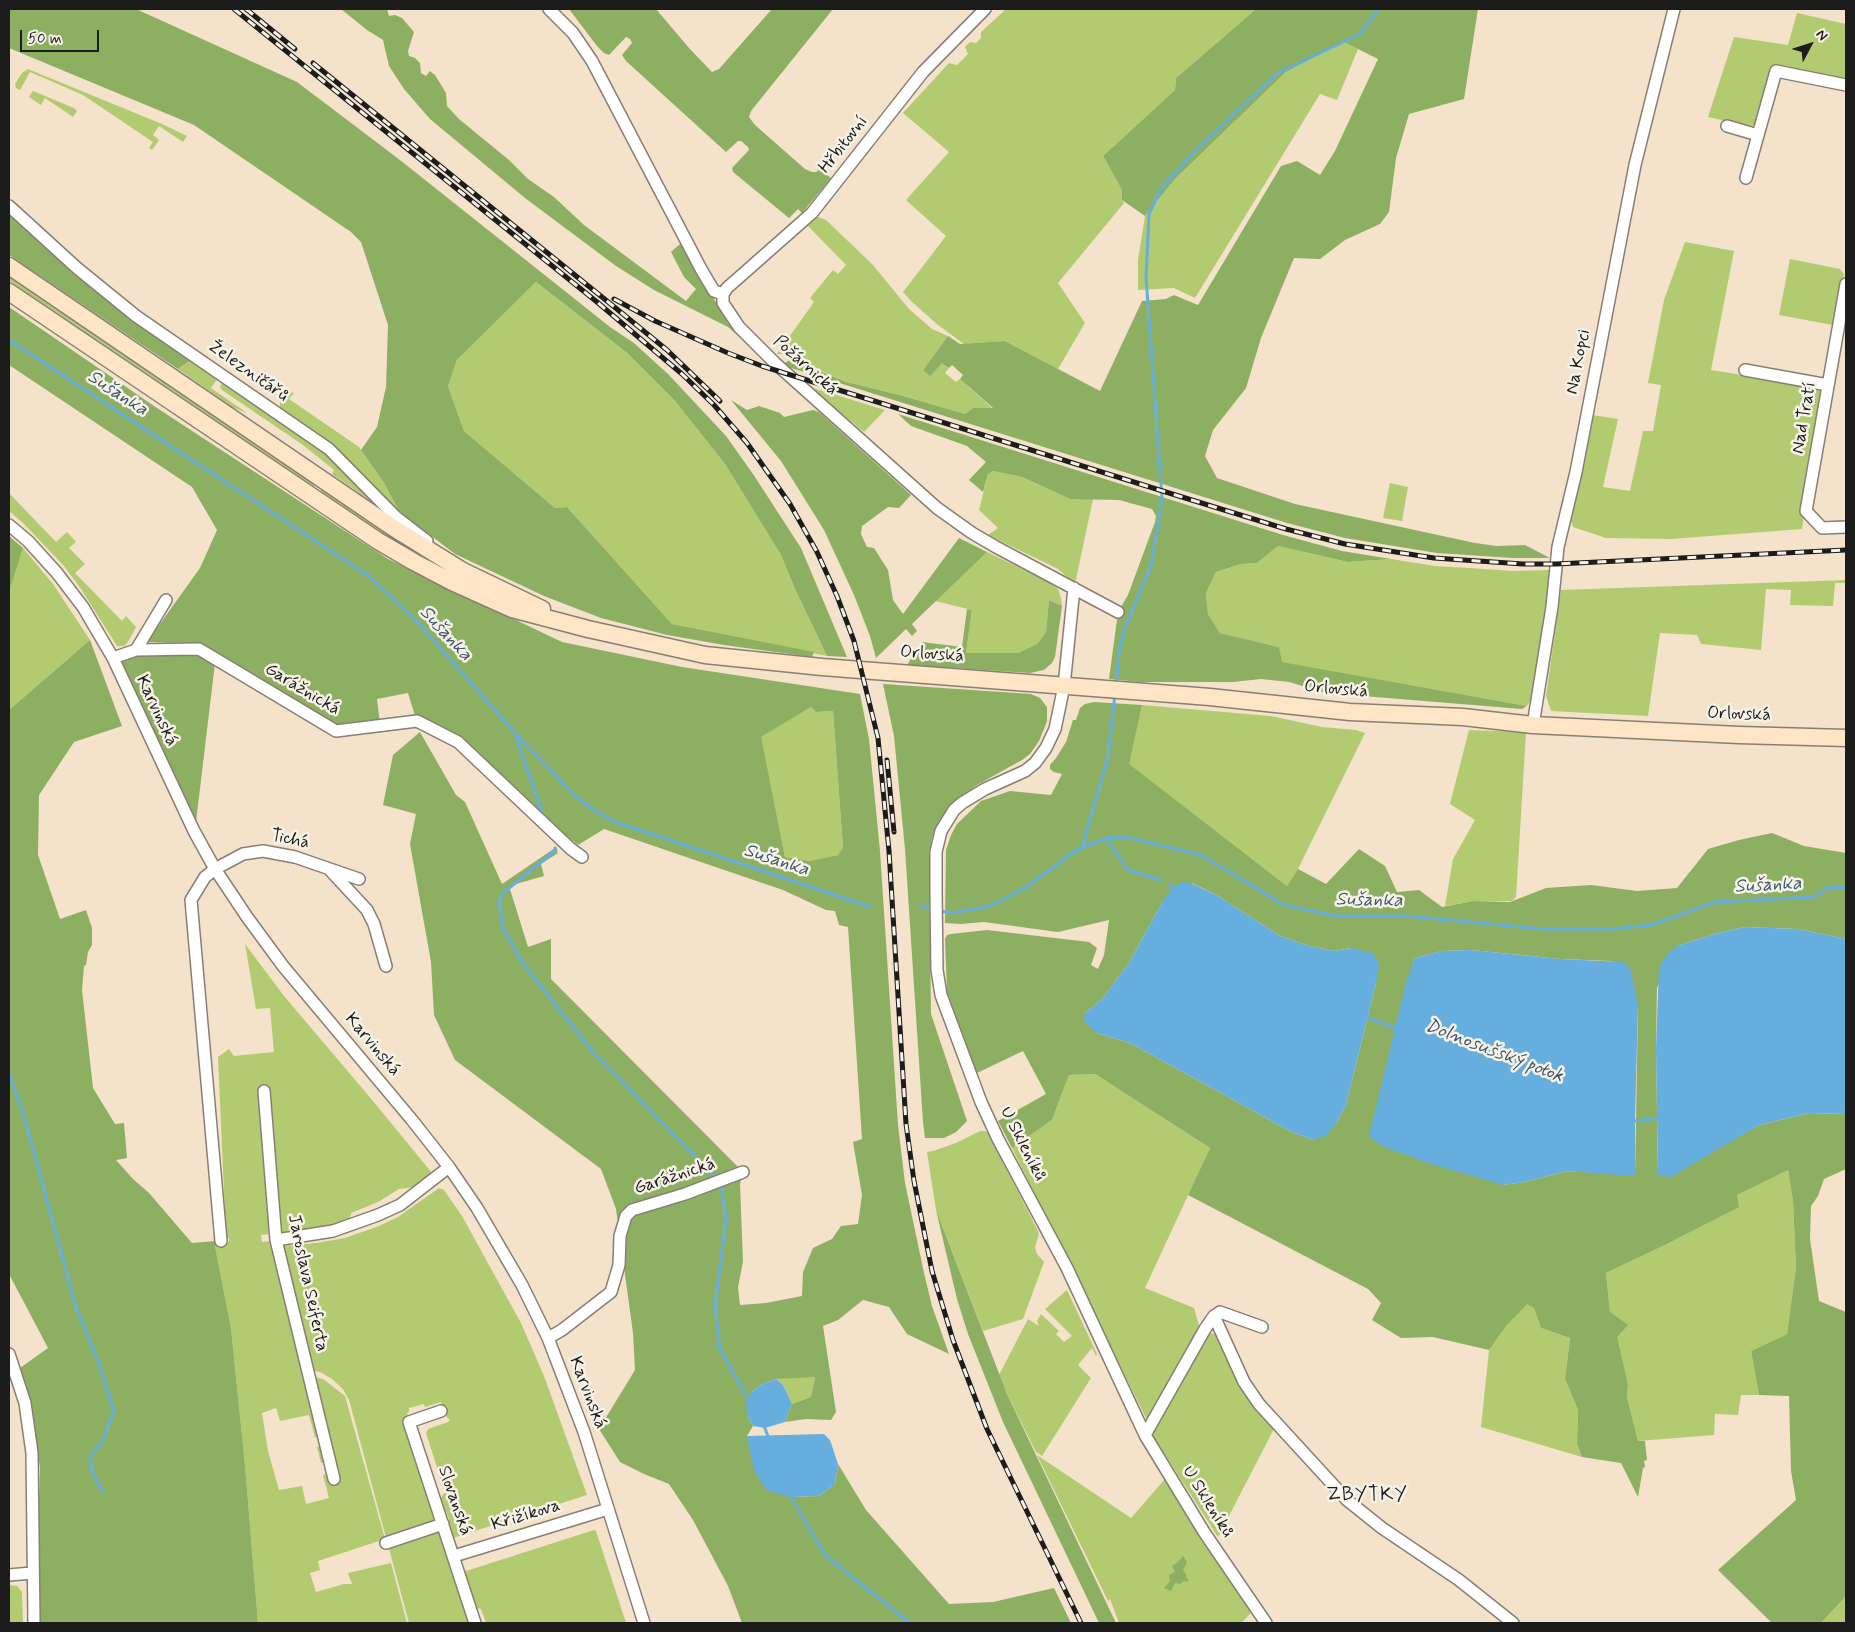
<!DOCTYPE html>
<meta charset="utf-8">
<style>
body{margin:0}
#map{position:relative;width:1855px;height:1632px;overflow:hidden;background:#f4e2cb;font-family:Mynerve,sans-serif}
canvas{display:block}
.frame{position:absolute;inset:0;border:10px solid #1c1c1c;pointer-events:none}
.north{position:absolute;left:1785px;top:20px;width:50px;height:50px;-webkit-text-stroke:4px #f7f3e8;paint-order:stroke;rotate:50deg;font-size:14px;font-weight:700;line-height:20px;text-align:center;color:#1c1c1c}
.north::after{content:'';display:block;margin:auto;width:18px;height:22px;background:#1c1c1c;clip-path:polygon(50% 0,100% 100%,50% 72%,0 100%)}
.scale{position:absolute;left:20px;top:30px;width:79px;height:22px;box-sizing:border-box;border:2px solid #1c1c1c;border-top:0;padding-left:6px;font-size:15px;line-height:18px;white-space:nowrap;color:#1c1c1c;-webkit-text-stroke:4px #f7f3e8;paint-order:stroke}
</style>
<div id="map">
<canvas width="1855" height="1632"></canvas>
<div class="frame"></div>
<div class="north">N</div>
<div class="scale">50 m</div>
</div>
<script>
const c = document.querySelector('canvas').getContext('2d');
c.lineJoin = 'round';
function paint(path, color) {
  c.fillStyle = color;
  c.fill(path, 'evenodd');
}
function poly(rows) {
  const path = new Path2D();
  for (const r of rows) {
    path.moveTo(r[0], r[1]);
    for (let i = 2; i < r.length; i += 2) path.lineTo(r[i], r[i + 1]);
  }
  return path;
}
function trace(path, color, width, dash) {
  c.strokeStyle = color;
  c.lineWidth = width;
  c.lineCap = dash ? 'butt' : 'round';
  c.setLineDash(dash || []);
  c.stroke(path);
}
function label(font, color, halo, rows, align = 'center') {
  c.font = font + ' Mynerve,sans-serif';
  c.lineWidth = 5;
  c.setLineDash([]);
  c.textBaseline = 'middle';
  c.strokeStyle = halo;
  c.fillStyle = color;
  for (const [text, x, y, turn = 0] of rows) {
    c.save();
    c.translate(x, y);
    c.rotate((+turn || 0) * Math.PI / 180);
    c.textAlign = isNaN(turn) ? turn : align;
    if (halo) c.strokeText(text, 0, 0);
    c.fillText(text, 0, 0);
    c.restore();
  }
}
paint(poly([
 [1006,9,1256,9,1176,78,1175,90,1103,156,1122,190,1122,200,1124,203,1058,283,1085,323,1058,369,1005,341,964,344,938,325,912,302,903,292,946,236,906,200,949,152,903,113,949,63,957,65,968,54,965,47,970,42,976,43,981,38,981,32],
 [1797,13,1846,24,1846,79,1774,65,1756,125,1748,126,1708,117,1734,37,1788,45],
 [1344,42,1358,49,1337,100,1320,94,1195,298,1174,288,1138,290,1138,260,1145,216,1175,179,1286,72],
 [28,69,162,124,187,136,183,142,159,126,153,135,159,140,152,150,149,148,153,142,83,95,30,72,20,90,16,88,15,84,22,73],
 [33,91,74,108,77,111,73,117,45,98,41,105,29,97],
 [818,217,826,220,873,265,909,309,932,329,948,336,923,370,942,363,949,368,945,373,956,382,960,379,993,409,973,408,965,414,900,395,846,382,798,360,790,354,777,354,814,302,810,298,833,270,838,274,846,265,808,226],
 [1685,242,1734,251,1711,370,1823,388,1802,529,1671,539,1606,538,1573,527,1571,521,1592,415,1618,419,1603,487,1630,491,1643,431,1653,431,1661,385,1648,383,1664,300],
 [1790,259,1840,269,1844,274,1833,325,1779,315],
 [9,274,316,483,313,489,9,283],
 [536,282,626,352,675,401,725,464,781,555,795,589,827,656,672,624,567,507,555,508,464,431,448,386,457,360],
 [192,359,218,378,211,388,247,413,232,407,178,369],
 [223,381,326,452,373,500,371,501,332,474,334,470,303,445,222,390,220,387],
 [810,387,885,410,864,432],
 [287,391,294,393,289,399,359,447,384,483,399,511,396,510,342,454,316,433,284,412,280,407,280,401,284,393],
 [993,471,1022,477,1070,499,1093,499,1075,584,1058,569,988,535,998,528,979,510,988,474],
 [1390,483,1408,487,1402,521,1383,518],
 [323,488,461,577,401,547,319,493],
 [9,493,56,542,67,532,76,542,69,548,85,564,75,573,122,621,126,616,136,627,128,642,124,646,117,646,81,589,64,566,24,524,9,511],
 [1278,546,1348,562,1391,559,1435,566,1469,568,1513,571,1549,570,1548,591,1532,698,1527,706,1281,662,1279,647,1220,633,1208,614,1206,593,1216,572,1241,564,1257,563],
 [23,548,53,584,90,640,9,710,9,588],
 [987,552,1051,583,1058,589,1061,598,1062,606,1049,600,1046,632,1037,644,1018,653,966,653,972,610,935,601],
 [1846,580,1846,583,1835,583,1833,606,1790,605,1791,590,1766,589,1761,650,1701,644,1697,635,1660,633,1648,716,1551,711,1546,696,1561,590],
 [1142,705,1271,716,1322,727,1356,730,1365,733,1298,869,1287,886,1128,764],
 [811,707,816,712,833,711,843,849,838,855,811,861,785,857,760,737],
 [1469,730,1526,732,1516,897,1512,901,1473,901,1445,906,1453,859,1475,820,1450,804],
 [245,944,284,996,373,1101,432,1173,416,1187,399,1189,378,1202,351,1213,350,1218,347,1222,312,1229,261,1235,262,1242,276,1240,303,1374,323,1379,345,1396,385,1539,318,1561,320,1570,310,1573,316,1592,344,1584,352,1584,348,1573,391,1563,407,1623,258,1623,245,1465,231,1328,215,1246,225,1242,229,1242,229,1238,226,1238,218,1057,229,1049,234,1056,274,1052,270,1008,256,1009],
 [276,1408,280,1421,309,1415,315,1437,318,1437,320,1446,317,1447,321,1463,324,1462,327,1474,323,1475,329,1498,306,1504,302,1486,279,1490,268,1451,262,1413],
 [1095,1074,1210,1148,1145,1288,1194,1308,1200,1329,1149,1424,1012,1148,1052,1120,1069,1075],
 [980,1131,985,1131,988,1133,1038,1231,1039,1234,1035,1247,1037,1254,1044,1262,1023,1319,983,1331,936,1210,927,1152,933,1151,956,1143],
 [1788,1170,1793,1201,1796,1267,1787,1334,1751,1351,1759,1395,1741,1395,1738,1415,1715,1414,1714,1435,1638,1441,1627,1397,1628,1384,1610,1312,1606,1273,1665,1245,1738,1207,1736,1195],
 [439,1188,444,1190,462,1216,521,1323,544,1376,587,1495,453,1538,446,1521,449,1519,446,1511,443,1511,440,1499,445,1492,426,1433,428,1429,448,1422,450,1420,445,1415,441,1402,425,1407,424,1404,409,1408,409,1412,407,1413,472,1623,409,1623,349,1400,343,1389,332,1379,320,1372,309,1370,282,1253,285,1246,316,1243,345,1238,379,1226,398,1217],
 [1067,1290,1097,1354,1096,1356,1092,1348,1078,1365,1091,1378,1042,1456,1036,1452,1007,1394,999,1375,1028,1319,1039,1326,1037,1321,1041,1314,1059,1331,1056,1334,1064,1342,1072,1336,1045,1309],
 [1527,1303,1534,1308,1541,1328,1570,1338,1565,1379,1578,1410,1577,1444,1582,1457,1481,1427,1489,1350,1507,1325],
 [1209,1333,1215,1334,1220,1337,1275,1427,1218,1537,1153,1436,1155,1429,1205,1335],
 [796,1377,815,1377,811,1397,792,1404,783,1385,776,1379],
 [1037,1455,1131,1518,1165,1479,1250,1611,1250,1614,1241,1623,1119,1623,1110,1599,1108,1601],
 [594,1530,596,1531,626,1623,486,1623,481,1609,473,1607,468,1590,470,1589,463,1572],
 [9,1585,17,1586,22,1592,23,1623,9,1623],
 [1846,1596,1846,1623,1821,1623]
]), '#b2cb70');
paint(poly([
 [9,9,136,9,297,82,400,160,610,327,634,343,669,375,726,436,753,474,801,548,847,657,827,656,795,589,781,555,725,464,675,401,626,352,536,282,457,360,448,386,464,431,555,508,567,507,672,624,814,652,812,657,724,645,667,635,601,618,544,596,455,554,399,511,384,483,361,450,377,427,386,387,388,325,361,242,351,232,194,125,9,48],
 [341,9,387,9,389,16,395,15,402,18,414,32,408,51,409,56,415,58,420,63,421,73,426,76,430,71,435,75,446,93,447,106,459,119,509,160,528,179,554,197,584,225,686,301,696,289,684,277,671,252,680,244,688,253,727,322,744,341,728,327,654,290,616,266,525,198,430,119,404,89,389,66,383,40,367,30],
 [569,9,656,9,689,48,712,72,719,69,772,9,833,9,751,111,749,117,755,125,805,169,812,172,816,172,820,169,831,178,802,213,798,209,789,218,733,172,732,168,749,150,748,147,741,141,738,141,726,152,626,61,622,55,632,43,630,39,626,37,609,55,604,53,597,46],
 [1256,9,1478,9,1464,99,1409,114,1396,158,1389,212,1380,224,1345,240,1320,259,1294,258,1261,338,1246,388,1213,430,1205,456,1217,478,1295,504,1475,543,1497,546,1525,545,1550,558,1513,558,1437,553,1345,538,1287,523,788,367,785,363,788,361,794,360,846,382,900,395,965,414,973,408,993,408,960,379,963,375,952,365,949,368,942,363,930,376,923,370,948,336,960,344,1005,341,1100,391,1142,301,1166,299,1174,295,1198,305,1281,166,1297,161,1320,175,1335,151,1378,59,1344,42,1286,72,1175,179,1145,216,1122,200,1122,190,1103,156,1175,90,1176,78],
 [9,210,192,359,178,369,9,255],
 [9,307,154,406,388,559,562,642,682,667,860,694,869,739,880,851,898,1125,905,1183,924,1273,932,1306,949,1354,907,1334,889,1307,863,1300,838,1320,823,1326,836,1412,831,1420,806,1419,785,1422,792,1404,811,1397,815,1377,776,1379,760,1385,752,1392,747,1415,753,1426,747,1436,791,1497,819,1496,835,1484,838,1464,866,1510,949,1604,993,1602,1054,1588,1071,1623,742,1623,728,1586,693,1520,669,1484,644,1474,620,1462,599,1429,635,1370,633,1333,616,1209,601,1169,455,1060,434,1015,431,962,410,844,416,814,383,805,393,755,420,732,456,795,465,802,502,884,555,848,558,853,541,864,544,876,509,886,528,947,551,939,551,979,743,1172,740,1184,743,1262,738,1287,740,1305,766,1303,802,1296,803,1272,813,1248,832,1239,841,1226,858,1224,862,1195,853,1142,862,1139,848,927,839,925,835,911,826,910,783,890,604,829,578,845,559,830,463,742,416,719,408,693,377,699,380,724,342,727,294,701,201,645,192,643,147,642,200,568,217,530,192,487,9,365],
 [811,707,816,712,833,711,843,848,838,855,810,861,785,857,761,737],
 [731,400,747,410,759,406,780,413,784,417,813,410,819,412,911,495,899,508,888,507,862,526,861,534,867,547,874,548,888,570,893,600,903,614,959,538,987,552,912,624,917,631,912,636,906,629,876,658,870,636,854,595,824,530,781,461],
 [898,414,1283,535,1342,551,1391,559,1348,562,1278,546,1257,563,1241,564,1216,572,1206,593,1208,614,1220,633,1279,647,1282,662,1527,706,1522,709,1326,693,1289,682,1261,679,1233,682,1139,682,1109,679,1118,612,1128,595,1155,522,1156,516,1152,509,1119,500,1070,499,1022,477,993,471,988,474,983,492,969,480,986,462,967,446,911,426],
 [9,536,23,548,9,591],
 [1049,600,1062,606,1055,657,1052,663,1044,670,1030,673,907,665,922,642,962,647,967,609,972,610,966,653,1018,653,1037,644,1046,632],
 [90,640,122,726,74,742,39,795,38,855,60,919,86,910,92,928,92,945,88,952,86,965,84,966,82,990,93,1088,115,1124,124,1123,127,1158,116,1160,133,1179,149,1193,192,1243,227,1240,215,1246,231,1328,245,1465,258,1623,38,1623,37,1582,40,1468,32,1406,20,1368,48,1348,9,1274,9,710],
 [134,654,197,654,215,663,196,822,118,661],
 [883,684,1031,694,1040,698,1047,707,1047,721,1044,729,1039,741,1030,754,1022,760,977,785,958,799,939,821,932,838,929,853,931,1014,967,1121,956,1132,944,1138,925,1138,923,1122,905,849,894,736],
 [1094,702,1142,705,1129,764,1287,886,1298,869,1326,884,1359,849,1385,866,1397,892,1419,890,1442,907,1473,901,1510,902,1546,888,1591,885,1637,891,1677,888,1708,849,1739,840,1772,833,1804,846,1846,853,1846,939,1798,929,1745,927,1714,934,1677,946,1657,988,1656,1049,1658,1175,1724,1145,1759,1125,1810,1113,1846,1114,1846,1169,1824,1179,1818,1196,1811,1206,1810,1239,1819,1301,1846,1312,1846,1596,1821,1623,1772,1623,1718,1570,1796,1500,1791,1471,1789,1396,1759,1395,1751,1351,1787,1334,1796,1267,1793,1201,1788,1170,1737,1195,1739,1207,1665,1245,1606,1273,1610,1312,1628,1325,1617,1337,1628,1384,1627,1397,1638,1441,1645,1441,1647,1460,1644,1461,1645,1467,1643,1468,1638,1497,1621,1463,1582,1457,1577,1444,1578,1410,1565,1379,1570,1338,1541,1328,1534,1308,1527,1304,1507,1325,1489,1350,1433,1337,1401,1338,1372,1320,1381,1303,1368,1289,1188,1195,1210,1148,1095,1074,1069,1075,1052,1120,1012,1148,998,1121,1046,1094,1023,1051,977,1073,947,992,945,939,947,935,951,934,987,930,1089,942,1097,948,1091,965,1098,969,1104,955,1109,920,1058,932,984,922,961,924,945,923,946,850,951,835,957,824,981,801,1010,791,1051,795,1062,774,1054,772,1050,769,1050,765,1056,758,1066,742,1073,720,1076,720,1080,708,1085,704],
 [1192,883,1218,896,1280,936,1309,946,1334,951,1351,948,1376,983,1346,1105,1336,1124,1313,1140,1290,1131,1130,1043,1097,1033,1085,1013,1102,999,1129,963,1163,901],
 [1471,950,1560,959,1611,961,1638,1005,1635,1175,1567,1171,1525,1182,1503,1185,1395,1029,1414,960,1418,957,1442,951],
 [936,1210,1007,1394,1116,1623,1099,1623,1003,1422,968,1334,957,1299],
 [1183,1556,1187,1562,1183,1570,1186,1574,1187,1579,1189,1579,1187,1582,1184,1581,1180,1584,1175,1583,1171,1591,1164,1588,1170,1581,1169,1575,1175,1572,1172,1566,1178,1562]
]), '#8daf62');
paint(poly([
 [1183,882,1191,883,1218,896,1280,936,1309,946,1334,951,1351,948,1373,953,1379,964,1376,983,1346,1105,1336,1124,1326,1136,1313,1140,1290,1131,1130,1043,1097,1033,1084,1022,1085,1013,1102,999,1129,963,1163,901,1174,886],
 [1745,927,1798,929,1846,939,1846,1114,1810,1113,1759,1125,1671,1177,1658,1175,1656,1049,1659,967,1668,954,1677,946,1714,934],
 [1471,950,1560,959,1624,962,1630,968,1638,1005,1635,1121,1635,1176,1567,1171,1525,1182,1503,1185,1428,1163,1382,1146,1369,1136,1406,983,1414,960,1418,957,1442,951],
 [776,1379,783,1385,792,1404,785,1422,765,1428,753,1426,747,1415,746,1403,752,1392,760,1385],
 [824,1434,830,1440,838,1464,835,1484,819,1496,791,1497,766,1490,754,1470,747,1436]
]), '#66aedd');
trace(poly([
 [9,340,369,576,419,624,515,733,575,796,594,810,615,822,871,907],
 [1116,685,1120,645,1125,628,1151,566,1162,498,1146,277,1149,214,1161,189,1195,151,1278,73,1360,34,1379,9],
 [516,736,544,818],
 [1106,838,1128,870,1161,880],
 [555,848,556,850,503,893,499,902,503,928,523,964,594,1053,717,1179],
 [1082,848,1108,757,1115,694],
 [1168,885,1176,890],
 [921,906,934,909],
 [940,911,952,913,990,906,1025,888,1075,851,1106,838,1126,837,1201,855,1284,905,1336,916,1407,916,1542,929,1611,929,1652,925,1715,902,1814,897,1827,888,1846,887],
 [1364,1016,1397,1029],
 [9,1073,25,1119,75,1304,99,1364,114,1411,102,1442,90,1457,92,1471,103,1492],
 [1632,1120,1635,1121,1660,1118],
 [721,1184,726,1219,715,1306,720,1349,749,1401],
 [764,1426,769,1439],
 [789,1494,826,1556,910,1623]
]), '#66aedd', 3);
const street = poly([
 [549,9,573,33,592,61,701,269,714,291,723,294],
 [985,9,923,72,812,213,727,288,723,294,723,303,739,327,775,363,937,508,972,533,996,547,1118,612],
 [1727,126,1758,135],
 [1746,178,1776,71,1846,85],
 [9,206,77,268,136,316,329,449,396,517,427,541],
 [1846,284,1806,511,1822,528,1846,527],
 [1745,370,1828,385],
 [9,525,28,541,57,573,83,607,113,658,194,831,215,869,247,917,283,966,412,1120,449,1167,477,1208,501,1249,522,1285,548,1338,584,1432,644,1623],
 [1074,588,1064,686,1055,729,1046,748,1035,763,1025,771,985,789,962,803,954,810,941,831,936,852,936,893,937,970,941,995,981,1102,998,1139,1067,1268,1145,1435,1204,1532,1266,1623],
 [136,650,166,600],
 [113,658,136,650,199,649,336,731,417,721,458,742,571,849,582,857],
 [1533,725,1552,607,1558,547,1576,472,1635,165,1674,9],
 [329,869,367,910,374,924,386,966],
 [264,1091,276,1240,334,1479],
 [276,1240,333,1231,378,1215,400,1205,449,1167],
 [221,1241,191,900,205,877,215,869,243,854,263,851,295,857,359,879],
 [1262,1327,1220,1312,1214,1316,1244,1382,1259,1404,1347,1500,1382,1528,1459,1580,1513,1623],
 [548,1338,562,1330,611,1292,619,1265,620,1236,626,1216,632,1210,685,1194,743,1172],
 [9,1354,25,1403,32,1453,34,1623],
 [441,1411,409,1422,475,1623],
 [1145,1435,1205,1329,1214,1316],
 [386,1543,443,1524],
 [454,1556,608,1509],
 [9,1575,32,1573]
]);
const secondary = poly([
 [9,266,392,527,463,571,542,609],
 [9,292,378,541,414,562,452,582,512,609,588,629,705,655,822,667,1210,697,1350,712,1463,717,1533,725,1739,735,1846,738]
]);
trace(street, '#887f74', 14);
trace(secondary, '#887f74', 19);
trace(street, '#fff', 11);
trace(secondary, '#fde5c5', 16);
const rail = poly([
 [234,9,597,302,682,374,714,405,747,443,790,504,817,552,837,596,854,641,878,738,889,851,906,1124,914,1181,932,1271,953,1340,987,1429,1081,1623],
 [246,9,295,49],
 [313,63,623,314,667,350,720,401],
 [614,299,655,321,728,353,762,366,1169,493,1286,529,1345,544,1434,558,1523,564,1556,564,1846,550],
 [887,760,894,832]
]);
trace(rail, '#1c1c1c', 5);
trace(rail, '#f7f3e8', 3, [9]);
label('18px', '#1c1c1c', '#f7f3e8', [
 ["Hřbitovní",844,145,-52],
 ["Na Kopci",1579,362,-79],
 ["Požárnická",805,366,42],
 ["Železničářů",248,372,35],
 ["Nad Tratí",1805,418,-80],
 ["Orlovská",932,655,4],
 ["Garážnická",302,690,31],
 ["Orlovská",1336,690,5],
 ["Karvinská",156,711,65],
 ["Orlovská",1739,715,2],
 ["Tichá",290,840,12],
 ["Karvinská",372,1045,50],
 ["U Skleníků",1022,1144,63],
 ["Garážnická",675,1177,-18],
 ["Jaroslava Seiferta",307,1283,78],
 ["Karvinská",587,1393,69],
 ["Slovanská",454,1501,71],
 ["U Skleníků",1207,1502,58],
 ["Křižíkova",526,1516,-17]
]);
label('italic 19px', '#3a5669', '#f7f3e8', [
 ["Sušanka",117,394,33],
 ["Sušanka",445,634,47],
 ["Sušanka",776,861,18],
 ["Sušanka",1768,886,-3],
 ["Sušanka",1369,901,1],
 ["Dolnosušský potok",1494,1052,21]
]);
c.letterSpacing = '1px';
label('19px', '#1c1c1c', '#f7f3e8', [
 ["ZBYTKY",1367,1496]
]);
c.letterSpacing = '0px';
</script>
